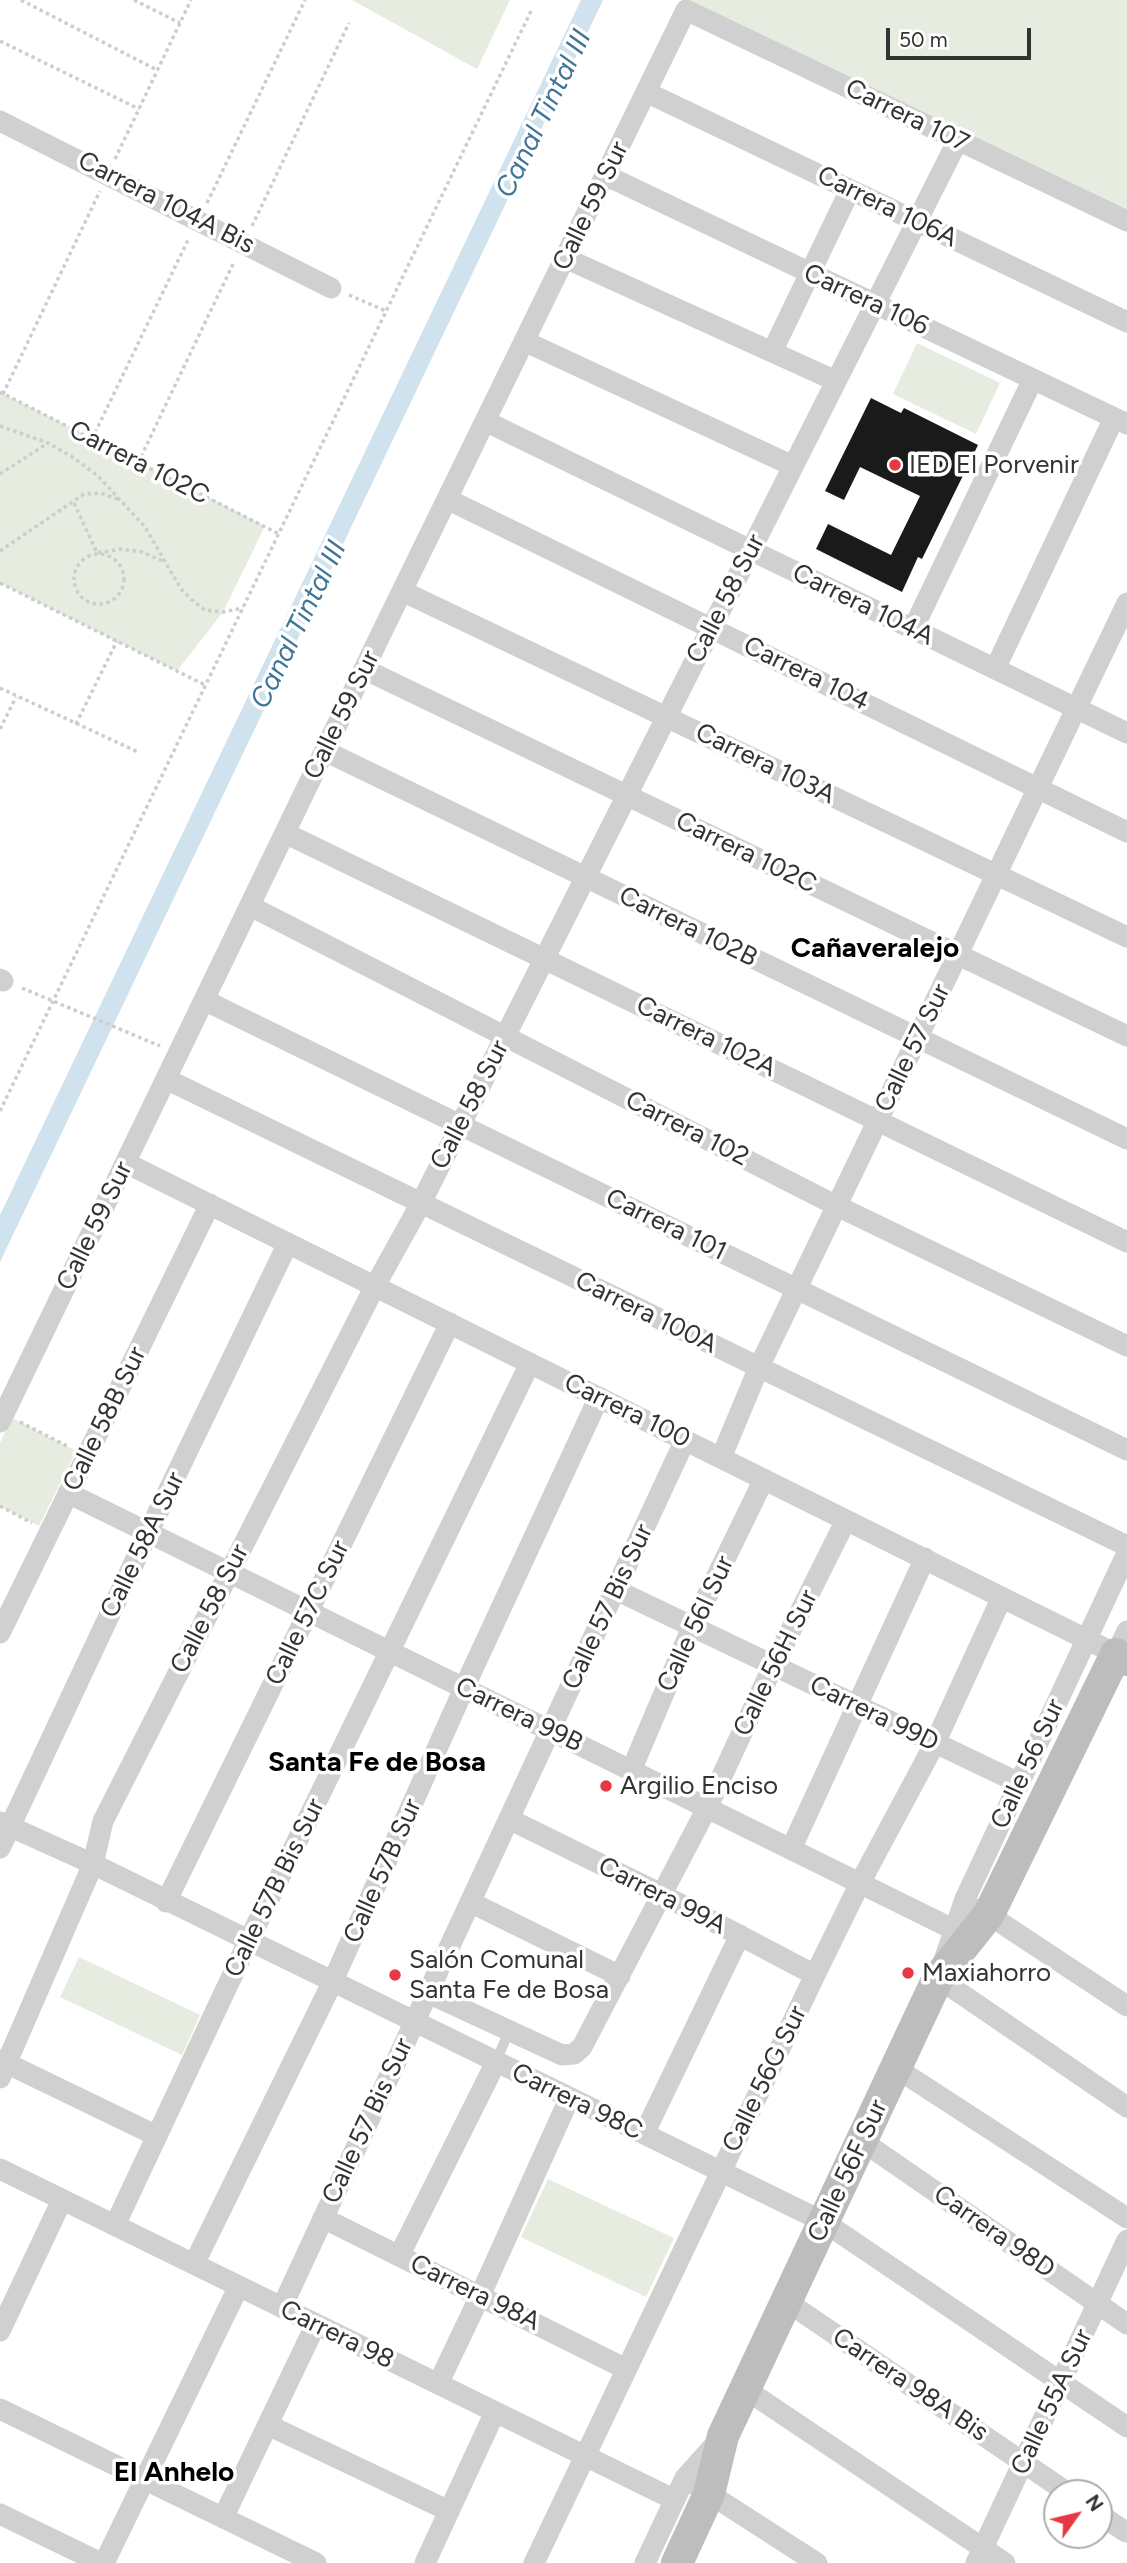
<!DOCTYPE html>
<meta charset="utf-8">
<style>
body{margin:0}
#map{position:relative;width:1127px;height:2563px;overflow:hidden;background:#fff;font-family:Figtree,sans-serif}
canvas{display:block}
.north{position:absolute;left:1043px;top:2479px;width:70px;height:70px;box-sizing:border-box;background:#fff;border:2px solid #adadad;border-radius:50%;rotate:56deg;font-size:19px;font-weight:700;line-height:28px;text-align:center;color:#333}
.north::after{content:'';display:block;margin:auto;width:24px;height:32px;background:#e63946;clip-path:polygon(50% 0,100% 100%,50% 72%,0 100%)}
.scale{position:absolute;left:886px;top:28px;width:145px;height:32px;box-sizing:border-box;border:4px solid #333;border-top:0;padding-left:9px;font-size:21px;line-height:24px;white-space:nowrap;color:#333;-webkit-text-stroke:5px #fff;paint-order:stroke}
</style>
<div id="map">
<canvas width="1127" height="2563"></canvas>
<div class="north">N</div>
<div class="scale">50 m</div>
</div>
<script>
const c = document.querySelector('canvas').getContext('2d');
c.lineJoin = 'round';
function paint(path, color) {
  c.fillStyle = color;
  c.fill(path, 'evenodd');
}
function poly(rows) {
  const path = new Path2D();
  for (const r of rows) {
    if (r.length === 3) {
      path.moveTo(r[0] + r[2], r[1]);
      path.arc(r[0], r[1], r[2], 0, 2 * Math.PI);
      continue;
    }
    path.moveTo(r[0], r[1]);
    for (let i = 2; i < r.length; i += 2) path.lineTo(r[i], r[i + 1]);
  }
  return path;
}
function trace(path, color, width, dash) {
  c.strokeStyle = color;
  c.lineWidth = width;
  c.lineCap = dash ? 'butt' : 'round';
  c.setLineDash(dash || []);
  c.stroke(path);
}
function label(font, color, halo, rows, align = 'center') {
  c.font = font + ' Figtree,sans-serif';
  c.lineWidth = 7;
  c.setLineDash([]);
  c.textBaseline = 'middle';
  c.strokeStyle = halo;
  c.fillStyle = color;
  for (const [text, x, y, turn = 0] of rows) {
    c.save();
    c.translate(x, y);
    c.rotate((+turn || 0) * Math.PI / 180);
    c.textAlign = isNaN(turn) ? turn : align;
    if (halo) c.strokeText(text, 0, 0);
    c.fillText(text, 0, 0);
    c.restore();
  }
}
paint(poly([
 [352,0,510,0,477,69],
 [688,0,1127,0,1127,209],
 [917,343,1000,383,976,434,893,394],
 [0,392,265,526,223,612,177,671,0,583],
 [12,1418,76,1451,39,1526,0,1506,0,1443],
 [79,1957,200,2015,182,2055,60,1997],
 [548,2179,674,2238,646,2297,521,2237]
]), '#e6ecdf');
paint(poly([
 [581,0,603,0,0,1262,0,1215]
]), '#cfe2ee');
paint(poly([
 [871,398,901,413,904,408,978,445,922,559,918,557,902,592,816,549,828,524,891,555,920,496,860,467,844,500,825,491]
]), '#1a1a1a');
trace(poly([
 [21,0,157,70],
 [134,0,180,23],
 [0,41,139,109],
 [115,159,191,0],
 [207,203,305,0],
 [252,226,349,23],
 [349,295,386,311],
 [0,392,279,534],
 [3,394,100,191],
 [0,426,48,443,74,458,98,476,145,527,181,589,193,601,205,610,223,612,243,608],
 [92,439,189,238],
 [138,463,234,262],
 [0,474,48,443],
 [74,503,97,553,121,549,142,552,165,562],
 [0,551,84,494,101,493,120,500],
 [99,579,25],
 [0,583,205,685],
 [0,688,138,752],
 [76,724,117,641],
 [0,729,16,697],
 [22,988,160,1046],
 [0,1111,531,11],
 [20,1422,69,1447],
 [0,1506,32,1523]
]), '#cdcdcd', 3.5, [3.5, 3.5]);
trace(poly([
 [496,2062,509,2031]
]), '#d0d0d0', 10);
trace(poly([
 [646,92,1127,322],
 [0,121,331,288],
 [605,175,1127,424],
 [565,258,836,381],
 [524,341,793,466],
 [772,352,850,190],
 [485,421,1127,733],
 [447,499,1127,832],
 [402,591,1127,937],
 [913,629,1033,379],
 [364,669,1127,1036],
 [995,669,1114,418],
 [325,751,1127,1139],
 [285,833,1127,1242],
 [250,906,837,1206,1127,1346],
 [0,979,3,981],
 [204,1000,1127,1450],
 [166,1079,1127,1546],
 [126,1163,1116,1654,1127,1631],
 [0,1422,380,636,686,10,1127,221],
 [721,1458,759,1367,1127,603],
 [68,1493,971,1938],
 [1127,1553,965,1899,938,1978,1127,2107],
 [616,1590,1019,1783],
 [0,1633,210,1204],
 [631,1771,692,1627,764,1479],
 [509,1819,661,1894,815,1975],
 [0,1822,93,1864,824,2222,1127,2427],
 [0,1848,148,1533,288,1243],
 [791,1849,925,1558],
 [166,1902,450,1323],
 [470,1902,620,1976],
 [980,1909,1127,2006],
 [428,1993,562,2055,574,2054,582,2047,707,1808,773,1666,846,1520],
 [0,2060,157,2136],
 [896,2068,1127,2218],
 [0,2078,93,1864,103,1821,375,1286,421,1203,958,140],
 [644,2134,740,1935],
 [862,2141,1127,2324],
 [0,2169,675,2500],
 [323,2218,626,2369],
 [115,2225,248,1942,530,1363],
 [399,2256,496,2062],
 [194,2264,332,1983,470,1675,599,1397],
 [786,2301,1068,2493],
 [282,2307,685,1440],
 [0,2331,62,2200],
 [438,2384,480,2296,569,2099],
 [745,2389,1005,2563],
 [0,2409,316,2563],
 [268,2425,449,2511],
 [685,2478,817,2563],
 [0,2514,101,2563],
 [1099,2514,1126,2532],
 [223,2518,316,2324],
 [104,2563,239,2286],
 [425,2563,495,2412],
 [534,2563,815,1975,860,1883,935,1743,1002,1597],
 [645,2563,685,2478,719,2440],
 [976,2563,1127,2240]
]), '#d0d0d0', 21);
trace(poly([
 [677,2563,709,2494,723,2436,938,1978,989,1914,1116,1654,1127,1660]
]), '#bdbdbd', 32);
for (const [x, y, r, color] of [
 [895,465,7,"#e63946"],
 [606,1786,7,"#e63946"],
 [908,1973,7,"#e63946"],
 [395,1975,7,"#e63946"]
]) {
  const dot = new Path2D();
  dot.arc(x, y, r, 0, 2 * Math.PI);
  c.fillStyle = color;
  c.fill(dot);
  trace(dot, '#fff', 2.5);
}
label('26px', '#333', '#fff', [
 ["Carrera 107",907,116,26],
 ["Carrera 104A Bis",166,203,27],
 ["Calle 59 Sur",591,206,-64],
 ["Carrera 106A",887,207,26],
 ["Carrera 106",866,300,25],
 ["Carrera 102C",139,463,27],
 ["Calle 58 Sur",726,599,-63],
 ["Carrera 104A",863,605,26],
 ["Carrera 104",806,674,26],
 ["Calle 59 Sur",342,715,-64],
 ["Carrera 103A",765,764,26],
 ["Carrera 102C",746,853,26],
 ["Carrera 102B",688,927,26],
 ["Carrera 102A",706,1037,26],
 ["Calle 57 Sur",913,1048,-64],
 ["Calle 58 Sur",470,1105,-63],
 ["Carrera 102",687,1129,27],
 ["Carrera 101",666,1225,26],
 ["Calle 59 Sur",95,1226,-64],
 ["Carrera 100A",646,1313,26],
 ["Carrera 100",627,1411,26],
 ["Calle 58B Sur",105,1419,-64],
 ["Calle 58A Sur",143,1545,-64],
 ["Calle 57 Bis Sur",608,1607,-65],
 ["Calle 58 Sur",210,1609,-63],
 ["Calle 57C Sur",308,1613,-64],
 ["Calle 56I Sur",696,1624,-65],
 ["Calle 56H Sur",776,1663,-64],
 ["Carrera 99D",874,1714,26],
 ["Carrera 99B",519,1715,26],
 ["Calle 56 Sur",1028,1764,-65],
 ["Calle 57B Sur",383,1871,-66],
 ["Calle 57B Bis Sur",275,1888,-64],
 ["Carrera 99A",662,1896,27],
 ["Calle 56G Sur",765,2079,-64],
 ["Carrera 98C",577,2102,26],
 ["Calle 57 Bis Sur",368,2121,-65],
 ["Calle 56F Sur",848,2171,-65],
 ["Carrera 98D",994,2232,35],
 ["Carrera 98A",475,2293,26],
 ["Carrera 98",337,2335,26],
 ["Carrera 98A Bis",910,2385,34],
 ["Calle 55A Sur",1052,2402,-65]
]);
label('26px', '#333', '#fff', [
 ["IED El Porvenir",909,465],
 ["Argilio Enciso",620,1786],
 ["Salón Comunal",409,1960],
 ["Santa Fe de Bosa",409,1990],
 ["Maxiahorro",922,1973]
], 'left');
label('italic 28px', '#3f7597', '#fff', [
 ["Canal Tintal III",544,114,-64],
 ["Canal Tintal III",299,625,-64]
]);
label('bold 28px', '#000', '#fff', [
 ["Cañaveralejo",875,949],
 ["Santa Fe de Bosa",377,1763],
 ["El Anhelo",174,2473]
]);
</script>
